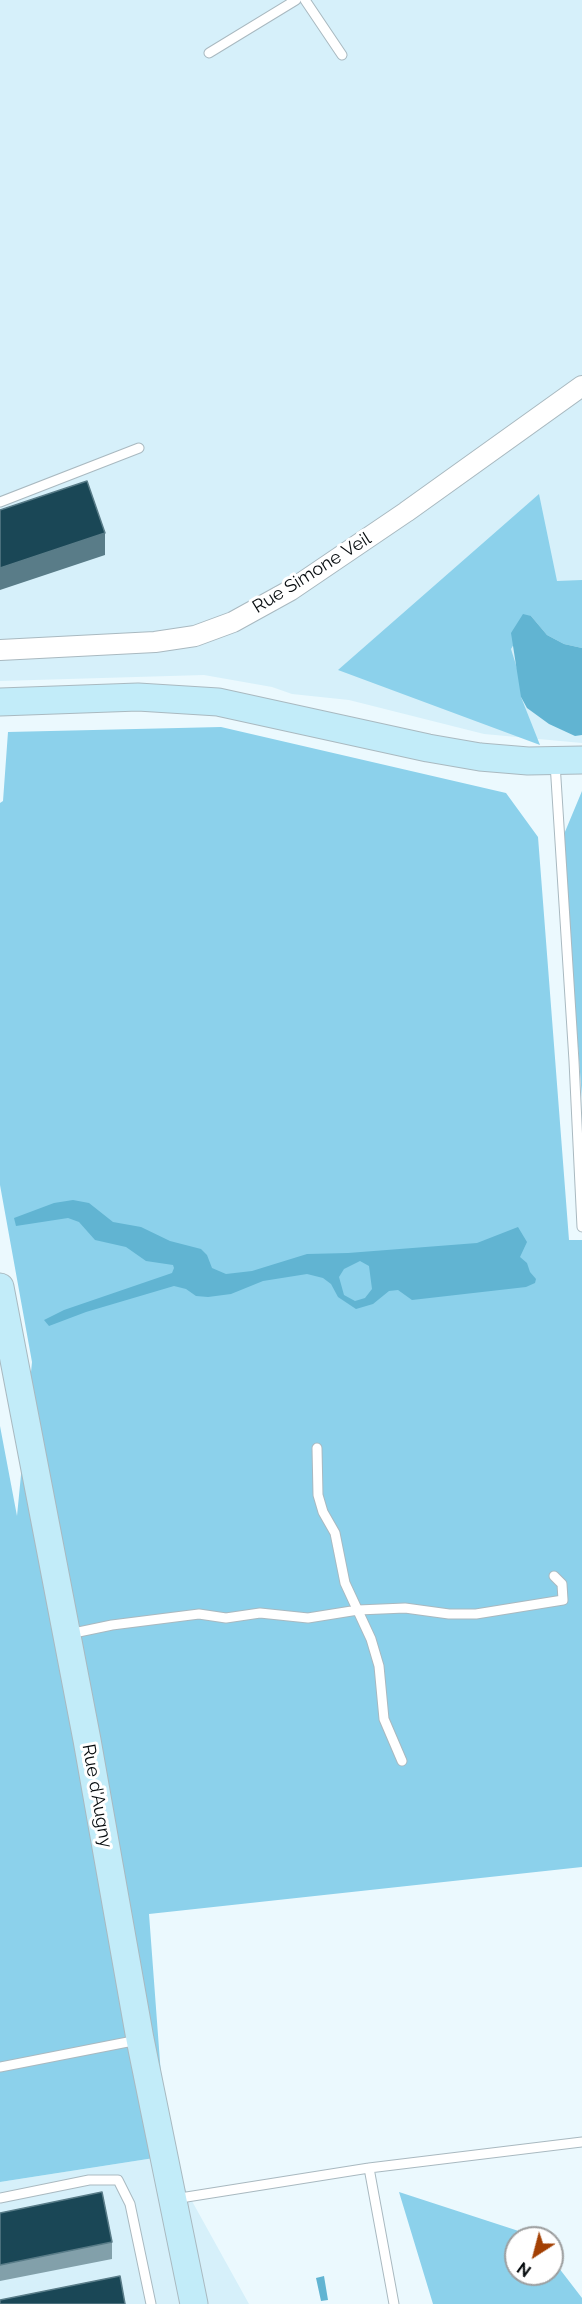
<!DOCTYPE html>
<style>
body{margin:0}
#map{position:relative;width:582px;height:2304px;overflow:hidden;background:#ebf9fe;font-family:Raleway,sans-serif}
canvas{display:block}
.north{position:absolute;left:504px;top:2226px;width:60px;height:60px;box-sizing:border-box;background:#fff;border:2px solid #9c9e9f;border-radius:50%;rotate:216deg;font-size:16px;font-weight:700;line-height:24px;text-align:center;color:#070c0f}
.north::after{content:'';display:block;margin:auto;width:21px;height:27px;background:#a34003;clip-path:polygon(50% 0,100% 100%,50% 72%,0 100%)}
</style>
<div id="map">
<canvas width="582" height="2304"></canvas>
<div class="north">N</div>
</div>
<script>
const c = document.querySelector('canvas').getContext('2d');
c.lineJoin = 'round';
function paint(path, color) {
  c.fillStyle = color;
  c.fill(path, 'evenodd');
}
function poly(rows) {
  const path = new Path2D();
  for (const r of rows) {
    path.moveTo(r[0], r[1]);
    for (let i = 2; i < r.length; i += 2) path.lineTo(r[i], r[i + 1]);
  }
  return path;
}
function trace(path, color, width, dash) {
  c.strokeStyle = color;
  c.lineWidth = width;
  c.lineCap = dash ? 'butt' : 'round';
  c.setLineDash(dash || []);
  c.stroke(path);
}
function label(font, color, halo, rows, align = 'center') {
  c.font = font + ' Raleway,sans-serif';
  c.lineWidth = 6;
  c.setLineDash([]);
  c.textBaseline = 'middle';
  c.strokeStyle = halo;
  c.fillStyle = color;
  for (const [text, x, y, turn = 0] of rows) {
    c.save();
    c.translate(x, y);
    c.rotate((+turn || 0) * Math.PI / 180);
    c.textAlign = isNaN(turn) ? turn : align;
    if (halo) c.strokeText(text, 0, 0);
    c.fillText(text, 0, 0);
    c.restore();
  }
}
paint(poly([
 [0,0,582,0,582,743,484,734,349,700,292,694,272,687,204,675,0,681],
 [167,2156,249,2304,0,2304,0,2182]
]), '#d6f0fa');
paint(poly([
 [539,494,557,581,582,580,582,648,564,644,547,635,531,616,511,649,521,681,521,697,540,745,338,670],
 [221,727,506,793,538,837,569,1240,582,1240,582,1867,149,1914,167,2156,0,2182,0,1426,17,1516,32,1362,0,1185,0,803,3,801,8,732],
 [582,791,582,1098,562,839],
 [399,2192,534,2236,536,2238,516,2238,516,2274,552,2274,552,2259,582,2298,582,2304,433,2304]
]), '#8cd1eb');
paint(poly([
 [523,614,531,616,547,635,564,644,582,648,582,735,575,736,549,724,527,708,521,697,511,633],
 [73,1200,89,1203,113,1222,141,1227,170,1241,201,1249,207,1255,212,1268,226,1274,252,1271,307,1254,348,1253,477,1243,518,1227,527,1242,520,1257,527,1263,530,1272,536,1279,535,1283,526,1287,412,1300,398,1290,389,1291,373,1304,356,1309,338,1297,331,1284,323,1278,307,1274,263,1281,231,1294,208,1297,196,1296,186,1289,174,1286,86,1312,49,1326,44,1320,64,1310,172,1273,174,1268,173,1265,146,1261,126,1247,95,1240,79,1222,68,1218,16,1226,14,1218,54,1203],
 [360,1261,369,1266,372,1289,365,1298,355,1301,344,1295,339,1277,344,1269],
 [324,2276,328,2300,321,2301,316,2278]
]), '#61b4d2');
const service = poly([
 [305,0,342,55],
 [209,53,296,0],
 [0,502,139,448],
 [555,763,574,1061,582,1227],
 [317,1448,318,1495,323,1512,335,1533,345,1583,371,1639,379,1666,384,1719,402,1761],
 [69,1634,112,1625,199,1614,226,1618,260,1613,308,1618,358,1610,405,1608,449,1614,476,1614,563,1600,562,1584,554,1576],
 [0,2067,138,2040],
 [369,2168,394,2304],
 [0,2198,89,2180,118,2180,130,2204,151,2304],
 [174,2199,369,2168,582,2142]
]);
const minor = poly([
 [0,650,155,642,195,636,233,622,291,590,406,512,582,386]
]);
const secondary = poly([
 [0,702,138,697,218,702,428,748,480,757,528,761,582,760],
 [0,1287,87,1740,140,2039,194,2304]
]);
trace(service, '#a9b9c0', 11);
trace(minor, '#a9b9c0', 22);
trace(secondary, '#a9b9c0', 29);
trace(service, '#fff', 9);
trace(minor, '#fff', 20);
trace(secondary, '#c2ecf9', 27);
paint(poly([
 [0,2213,112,2242,112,2259,0,2281]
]), '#82a0aa');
paint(poly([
 [105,533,105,555,0,590,0,568]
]), '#597c88');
const building = poly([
 [87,481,105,533,0,568,0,510,87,481],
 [102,2192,112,2242,0,2265,0,2213,102,2192],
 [120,2276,125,2304,0,2304,0,2300,120,2276]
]);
paint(building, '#1a4756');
trace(building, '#597c88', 1.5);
label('18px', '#070c0f', '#fff', [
 ["Rue Simone Veil",312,573,-32],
 ["Rue d'Augny",97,1796,80]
]);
</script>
